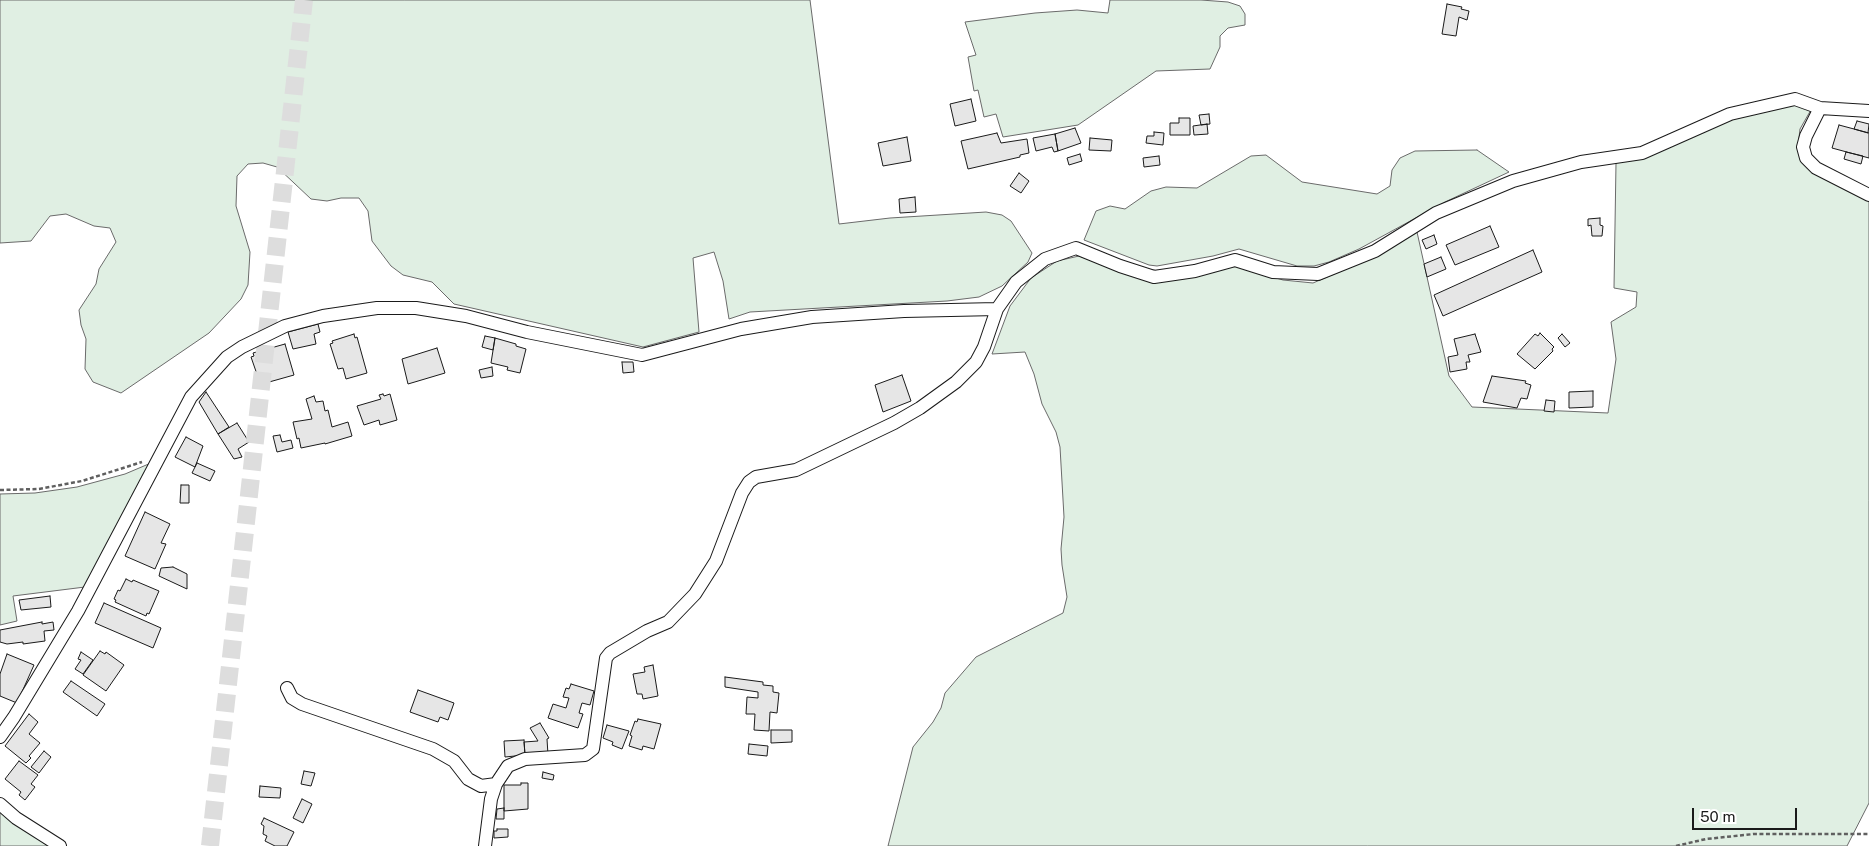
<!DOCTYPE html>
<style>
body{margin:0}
#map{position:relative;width:1869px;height:846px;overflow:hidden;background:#fff;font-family:"Public Sans",sans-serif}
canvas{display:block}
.scale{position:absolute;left:1692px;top:808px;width:105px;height:22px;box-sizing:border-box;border:2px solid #1a1a1a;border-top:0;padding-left:6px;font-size:15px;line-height:18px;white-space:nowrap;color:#1a1a1a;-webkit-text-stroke:4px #fff;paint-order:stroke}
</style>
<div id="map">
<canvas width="1869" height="846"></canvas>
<div class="scale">50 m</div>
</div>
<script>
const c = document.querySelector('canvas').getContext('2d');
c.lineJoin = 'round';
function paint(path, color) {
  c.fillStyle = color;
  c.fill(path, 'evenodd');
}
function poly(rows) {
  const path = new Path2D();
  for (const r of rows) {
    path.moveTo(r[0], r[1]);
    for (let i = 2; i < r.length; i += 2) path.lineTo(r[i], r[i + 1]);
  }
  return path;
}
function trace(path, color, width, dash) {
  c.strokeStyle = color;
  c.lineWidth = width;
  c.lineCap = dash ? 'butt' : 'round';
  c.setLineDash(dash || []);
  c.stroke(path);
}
const green = poly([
 [0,0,810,0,839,224,890,218,986,212,1002,215,1011,221,1032,253,1028,262,1002,286,979,297,947,301,750,312,729,319,723,281,714,252,693,258,699,332,643,347,454,304,432,282,403,275,391,266,372,241,368,211,359,198,341,198,327,201,311,199,277,167,263,163,248,164,237,176,236,206,250,252,248,285,241,299,209,333,121,393,93,382,85,369,86,339,81,325,79,310,96,284,99,269,116,242,110,228,94,226,66,214,50,216,31,241,0,243,0,0],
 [1110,0,1201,0,1228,2,1240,6,1245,14,1245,25,1228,28,1220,36,1220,47,1210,69,1156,71,1078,125,1003,137,996,114,984,117,978,90,974,91,968,57,976,55,965,22,1035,13,1077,10,1108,13,1110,0],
 [1793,103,1812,108,1800,129,1798,146,1799,155,1869,198,1869,803,1847,846,888,846,913,747,933,722,941,708,945,693,976,657,1063,613,1067,597,1062,565,1061,549,1064,517,1060,447,1056,432,1042,404,1034,374,1025,352,992,354,1010,306,1031,278,1057,261,1079,256,1144,280,1232,265,1283,280,1313,283,1374,257,1417,232,1449,376,1472,407,1608,413,1616,359,1611,322,1636,307,1637,292,1614,288,1616,163,1736,118,1793,103],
 [1477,150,1509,172,1445,202,1359,249,1329,262,1314,266,1297,266,1239,249,1213,256,1157,266,1149,265,1084,240,1096,211,1110,206,1125,209,1151,191,1166,187,1197,188,1251,156,1266,155,1302,182,1377,194,1390,186,1392,170,1400,158,1415,151,1477,150],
 [151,463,85,587,13,596,17,621,0,625,0,494,35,493,77,487,125,474,151,463],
 [0,812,48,846,0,846,0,812]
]);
paint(green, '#e0efe3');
trace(green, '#6a6a6a', 1);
const building = poly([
 [1447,4,1462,7,1461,9,1469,11,1467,20,1459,17,1456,36,1442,34,1447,4],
 [971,99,976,121,955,126,950,104,971,99],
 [1209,114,1210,124,1201,125,1199,115,1209,114],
 [1179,118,1190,118,1190,135,1170,135,1170,123,1179,123,1179,118],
 [1857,121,1869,124,1868,133,1854,129,1857,121],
 [1207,124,1208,134,1194,135,1193,126,1207,124],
 [1839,125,1869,133,1869,158,1832,148,1839,125],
 [1075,128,1081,143,1058,151,1055,134,1075,128],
 [1154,132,1164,133,1163,145,1146,143,1147,136,1154,136,1154,132],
 [997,133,1001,143,1027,139,1029,153,1020,155,1020,157,968,169,961,141,997,133],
 [1055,134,1058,151,1054,152,1052,147,1036,151,1033,138,1055,134],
 [907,137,911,161,883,166,878,143,907,137],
 [1090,138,1112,140,1111,151,1089,150,1090,138],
 [1846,152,1863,156,1861,164,1844,159,1846,152],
 [1080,154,1082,161,1069,165,1067,158,1080,154],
 [1159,156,1160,165,1144,167,1143,158,1159,156],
 [1019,173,1029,181,1021,193,1010,186,1019,173],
 [915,197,916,212,900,213,899,199,915,197],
 [1600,218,1600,225,1603,226,1602,236,1592,236,1591,225,1588,226,1588,219,1600,218],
 [1490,226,1499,247,1455,265,1446,245,1490,226],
 [1434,235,1437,244,1426,249,1422,240,1434,235],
 [1533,250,1542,272,1443,316,1434,295,1533,250],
 [1441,257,1446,269,1427,277,1424,264,1441,257],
 [318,324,320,332,314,334,316,344,293,349,288,332,318,324],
 [1540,333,1554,347,1552,349,1553,351,1535,369,1517,354,1535,334,1538,336,1540,333],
 [354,334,355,338,357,337,367,373,346,379,343,368,338,369,330,344,333,343,332,341,354,334],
 [1475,334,1481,352,1468,355,1470,362,1466,362,1467,369,1450,372,1448,357,1458,355,1454,339,1475,334],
 [1562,334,1570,343,1565,347,1558,338,1562,334],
 [485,336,495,338,493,350,482,347,485,336],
 [495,338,516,344,516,346,526,349,520,373,507,370,508,367,491,363,495,338],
 [285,344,294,375,262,384,261,382,260,383,251,357,254,356,253,353,285,344],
 [437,348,445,373,408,384,402,359,437,348],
 [622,362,633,362,634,372,623,373,622,362],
 [492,367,493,376,481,378,479,370,492,367],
 [902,375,911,401,883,412,875,385,902,375],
 [1492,376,1526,381,1525,383,1531,385,1527,399,1521,398,1517,408,1483,402,1492,376],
 [1593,391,1593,407,1569,408,1569,392,1593,391],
 [206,392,229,427,218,434,199,402,206,392],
 [383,394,384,396,390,394,397,420,380,425,379,420,364,425,357,406,381,399,379,395,383,394],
 [314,396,316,402,323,401,325,411,328,410,332,427,348,422,352,436,325,444,325,443,301,448,299,438,297,439,293,422,312,419,306,399,314,396],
 [1546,400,1555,401,1554,412,1544,411,1546,400],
 [237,423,249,442,238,449,242,457,234,459,218,434,237,423],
 [280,435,282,442,291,440,293,448,277,452,273,436,280,435],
 [186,437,203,446,195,467,175,457,186,437],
 [197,463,215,471,210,481,192,473,197,463],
 [181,485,189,485,189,503,180,503,181,485],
 [145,512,170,524,161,543,166,544,155,569,125,556,145,512],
 [173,567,187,574,187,589,159,576,161,568,173,567],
 [126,579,132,582,133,580,159,591,149,614,147,613,146,616,115,602,116,600,114,599,118,590,120,591,126,579],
 [50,596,51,607,21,610,19,600,50,596],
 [104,603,161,628,153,648,95,623,104,603],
 [42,622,42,624,53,622,54,630,44,631,45,641,23,644,23,642,7,644,0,642,0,630,42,622],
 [100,651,105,654,106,652,124,665,106,691,83,675,100,651],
 [81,652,93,660,83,674,75,669,81,660,78,659,81,652],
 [7,654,34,665,17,703,0,696,0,674,7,654],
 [653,665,658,696,643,699,642,694,637,694,633,674,645,672,644,667,653,665],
 [725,677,763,682,763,685,773,686,773,692,779,693,777,713,770,712,769,731,754,730,755,714,746,714,747,697,758,698,758,692,725,687,725,677],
 [71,681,105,704,97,716,63,692,71,681],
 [571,684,594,691,590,705,582,703,579,713,583,714,578,728,548,718,553,704,566,708,569,698,563,697,566,688,569,689,571,684],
 [418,690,454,703,448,720,440,717,438,722,410,712,418,690],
 [29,714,38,722,29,734,40,743,29,756,31,758,26,763,5,746,29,714],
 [638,719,661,724,654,749,643,746,642,750,629,746,632,736,630,735,635,721,637,722,638,719],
 [540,723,549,738,547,739,548,755,525,755,524,742,538,741,530,728,540,723],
 [607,725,629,731,622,749,612,745,613,742,603,738,607,725],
 [771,730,792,730,792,742,771,743,771,730],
 [524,740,525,755,505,757,504,741,524,740],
 [749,744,768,746,767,756,748,754,749,744],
 [44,751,51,757,39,773,31,767,44,751],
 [19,761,38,775,31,784,35,787,25,800,19,795,21,792,5,779,19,761],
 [304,771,315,773,311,786,301,784,304,771],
 [543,772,554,775,553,780,542,778,543,772],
 [521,783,528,783,528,809,504,811,504,785,521,785,521,783],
 [260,786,281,788,280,798,259,797,260,786],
 [302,799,312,804,303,823,293,818,302,799],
 [504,808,504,819,496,819,497,809,504,808],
 [264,818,294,832,287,846,275,846,265,841,267,836,263,834,264,826,261,824,264,818],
 [497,829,508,829,508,837,494,838,494,831,497,831,497,829]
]);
paint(building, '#e6e6e6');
trace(building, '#1a1a1a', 1);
trace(poly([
 [210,846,304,0]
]), '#ddd', 18, [18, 9]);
const street = poly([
 [1820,108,1806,136,1803,147,1806,158,1816,168,1869,195],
 [287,688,292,698,302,704,433,749,454,761,468,779,481,786,496,784],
 [0,737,14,717,78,611,191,397,227,357,242,347,285,326,323,316,377,308,416,308,466,316,527,332,642,355,741,329,812,317,904,311,997,309],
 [0,804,16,818,60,846],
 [485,846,491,799,496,784,508,766,525,759,585,755,593,749,606,658,610,653,647,631,668,622,695,594,716,561,742,493,749,482,756,477,796,470,894,423,920,408,956,382,976,362,984,347,997,309,1016,282,1045,259,1076,248,1120,266,1154,277,1195,271,1235,260,1273,272,1318,274,1375,251,1436,213,1513,181,1581,162,1642,153,1730,114,1795,99,1820,108,1869,111]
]);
trace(street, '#1a1a1a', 14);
trace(poly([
 [0,490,39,489,82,481,142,462],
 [1676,846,1706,839,1754,834,1869,834]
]), '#5f5f5f', 2.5, [4, 2.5]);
trace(street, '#fff', 12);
</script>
